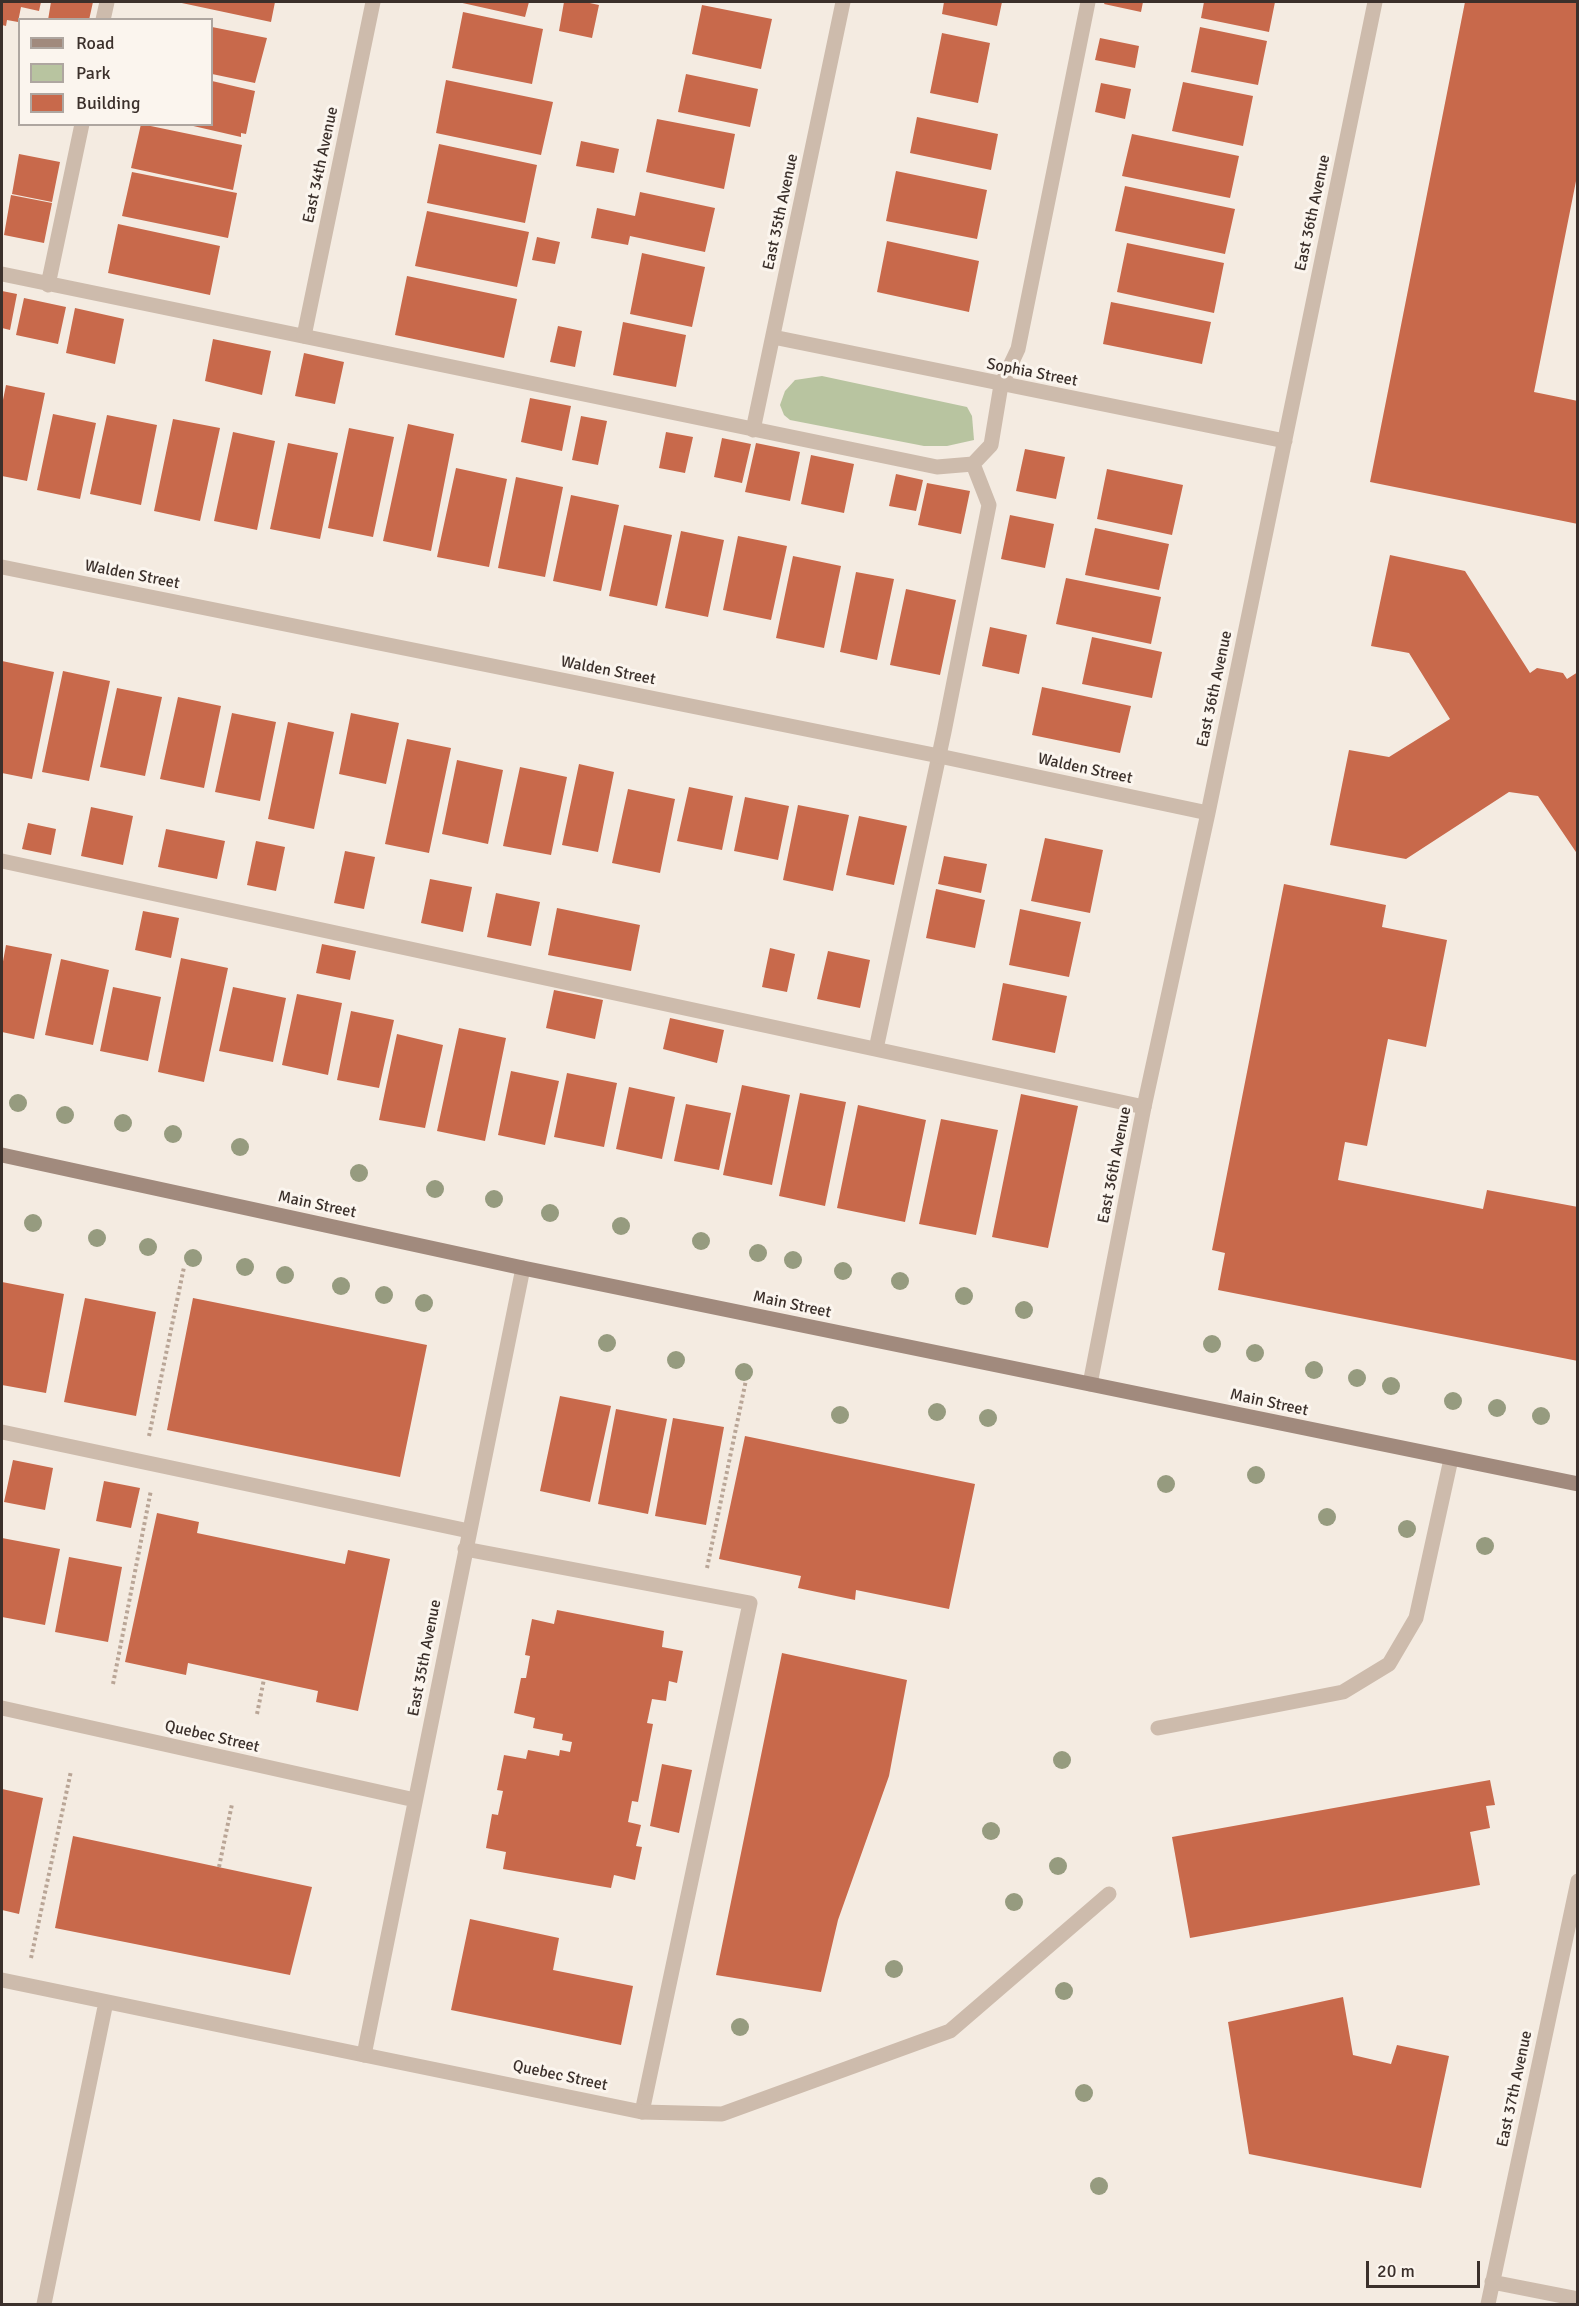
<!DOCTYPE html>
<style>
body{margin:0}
#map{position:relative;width:1579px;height:2306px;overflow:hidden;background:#f4ebe1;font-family:Signika,sans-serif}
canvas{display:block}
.frame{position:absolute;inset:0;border:3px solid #3b302b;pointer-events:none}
.legend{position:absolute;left:18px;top:18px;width:195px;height:108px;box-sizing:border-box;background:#fbf5ee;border:2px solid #aea6a0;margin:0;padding:8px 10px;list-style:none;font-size:18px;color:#3b302b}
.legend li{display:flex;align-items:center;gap:12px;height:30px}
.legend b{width:30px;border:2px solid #aea6a0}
.scale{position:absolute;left:1366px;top:2261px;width:114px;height:27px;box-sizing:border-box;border:3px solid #3b302b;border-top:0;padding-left:8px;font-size:18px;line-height:21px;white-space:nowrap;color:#3b302b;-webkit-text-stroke:4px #fbf5ee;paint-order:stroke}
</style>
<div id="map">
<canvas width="1579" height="2306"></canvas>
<div class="frame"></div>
<ul class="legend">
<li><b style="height:8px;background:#a18a7d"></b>Road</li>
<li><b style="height:16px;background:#b8c4a0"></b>Park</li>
<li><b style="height:16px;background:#c8694b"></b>Building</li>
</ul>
<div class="scale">20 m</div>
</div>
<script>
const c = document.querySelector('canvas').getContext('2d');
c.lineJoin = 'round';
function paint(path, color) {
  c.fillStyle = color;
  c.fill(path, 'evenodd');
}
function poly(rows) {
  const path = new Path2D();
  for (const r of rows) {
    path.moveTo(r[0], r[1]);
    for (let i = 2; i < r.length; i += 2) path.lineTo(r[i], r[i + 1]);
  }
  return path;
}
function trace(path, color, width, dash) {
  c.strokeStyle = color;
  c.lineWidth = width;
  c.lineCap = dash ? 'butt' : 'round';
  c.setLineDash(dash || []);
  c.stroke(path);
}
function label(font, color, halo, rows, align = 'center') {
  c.font = font + ' Signika,sans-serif';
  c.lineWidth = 6;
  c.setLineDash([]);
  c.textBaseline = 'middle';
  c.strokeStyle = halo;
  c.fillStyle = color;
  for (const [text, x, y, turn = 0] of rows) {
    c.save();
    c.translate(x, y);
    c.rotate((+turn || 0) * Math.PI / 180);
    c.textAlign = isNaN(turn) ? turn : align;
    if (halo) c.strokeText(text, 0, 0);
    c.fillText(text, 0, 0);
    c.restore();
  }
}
paint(poly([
 [822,376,967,407,972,416,974,440,947,446,924,446,790,420,784,415,780,405,785,391,795,380]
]), '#b8c4a0');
paint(poly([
 [2,2,41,2,39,11,21,7,18,22,7,20,6,26,2,25],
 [51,2,93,2,89,20,48,20],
 [177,2,275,2,271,22],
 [458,2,529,2,525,17],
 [564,2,585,2,599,5,592,38,559,31],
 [944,2,1002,2,997,26,942,14],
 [1105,2,1143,2,1141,12,1104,4],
 [1204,2,1275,2,1269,32,1201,18],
 [1465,2,1578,2,1578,171,1534,392,1578,401,1578,524,1370,482],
 [702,5,772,19,761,69,692,54],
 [463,12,543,29,532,84,452,68],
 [212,27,267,38,255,83,212,74],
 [1200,27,1267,41,1258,85,1191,72],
 [942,33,990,43,978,103,930,93],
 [1100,38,1139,46,1135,68,1095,60],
 [686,74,758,89,750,127,678,112],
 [446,80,553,102,541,155,436,133],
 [212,81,255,91,246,134,241,133,241,137,189,125,212,124],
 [1183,82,1253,96,1243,146,1172,131],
 [1101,83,1131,89,1125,119,1095,112],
 [917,117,998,134,991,170,910,153],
 [657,119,735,134,724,189,646,172],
 [141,124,242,145,233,190,131,168],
 [1132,134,1239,156,1230,198,1122,176],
 [581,141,619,149,614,173,576,166],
 [439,144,537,165,525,223,427,203],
 [19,154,60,162,52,202,12,194],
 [896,171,987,190,977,239,886,221],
 [132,172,237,193,228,238,122,216],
 [1125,186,1235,209,1225,254,1115,231],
 [640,192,715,208,705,252,630,236,628,245,591,238,597,208,635,216],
 [11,195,52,203,44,243,4,235],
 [427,211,529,232,517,287,415,266],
 [118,224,220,246,210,295,108,273],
 [537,237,560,242,555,264,532,260],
 [887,241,979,261,969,312,877,292],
 [1127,243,1224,263,1214,313,1117,292],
 [642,253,705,267,692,327,630,314],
 [407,276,517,299,504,358,395,335],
 [2,291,17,294,10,330,2,328],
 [24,298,66,307,58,344,16,335],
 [1111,302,1211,322,1202,364,1103,344],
 [75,308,124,319,115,364,66,353],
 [623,322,686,335,676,387,613,375],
 [558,326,582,331,575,367,550,362],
 [213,339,271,351,262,395,205,381],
 [304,353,344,362,335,404,295,396],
 [6,385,45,393,27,481,2,476,2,405],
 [530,398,571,406,562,451,521,442],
 [53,414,96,423,80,499,37,490],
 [107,415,157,425,141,505,90,494],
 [581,416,607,421,598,465,572,460],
 [173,419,220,428,200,521,154,511],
 [408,424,454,434,431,551,383,541],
 [349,428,394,437,373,537,328,528],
 [233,432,275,441,257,530,214,521],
 [666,432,693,437,685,473,659,468],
 [722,438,751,444,742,483,714,477],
 [288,443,338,453,320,539,270,529],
 [756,443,800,452,790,501,745,492],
 [1025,449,1065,457,1056,499,1016,491],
 [811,455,854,464,844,513,801,504],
 [456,468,507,479,489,567,437,557],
 [1107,469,1183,485,1172,535,1097,519],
 [896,474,923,480,916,511,889,506],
 [516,477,563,487,545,577,498,568],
 [927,483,970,491,961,534,918,525],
 [571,495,619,505,601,591,553,581],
 [1010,515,1054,524,1045,568,1001,559],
 [624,525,672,535,657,606,609,596],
 [1095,528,1169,544,1159,590,1085,575],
 [681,531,724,540,708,617,665,608],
 [738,536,787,546,771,620,723,610],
 [1390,555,1465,571,1530,673,1537,668,1563,673,1567,679,1578,672,1578,855,1538,796,1509,792,1406,859,1330,845,1349,750,1389,757,1450,719,1409,653,1371,646],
 [793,556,841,566,824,648,776,638],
 [856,572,894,579,877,660,840,652],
 [1066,578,1161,597,1151,644,1056,624],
 [906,589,956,600,940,675,890,665],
 [990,627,1027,635,1019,674,982,666],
 [1092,637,1162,652,1152,698,1082,684],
 [2,661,54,672,32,779,2,773],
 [63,671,110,681,89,781,42,772],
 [1042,687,1131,706,1120,753,1032,735],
 [117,688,162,697,145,776,100,767],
 [178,697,221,706,204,788,160,779],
 [232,713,276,722,260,801,215,792],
 [351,713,399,723,386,784,339,774],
 [288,722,334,732,314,829,268,819],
 [407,739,451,748,429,853,385,844],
 [457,760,503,770,488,844,442,834],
 [579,764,614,772,598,852,562,845],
 [520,767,567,777,551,855,503,846],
 [689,787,733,796,722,850,677,841],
 [628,789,675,799,660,873,612,863],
 [745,797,789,806,778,860,734,851],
 [798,805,849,815,833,891,783,880],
 [91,807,133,816,123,865,81,856],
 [859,816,907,826,894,885,846,875],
 [28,823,56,829,51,855,22,849],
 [166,829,225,841,217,879,158,867],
 [1045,838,1103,850,1090,913,1031,901],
 [256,841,285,847,276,891,247,885],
 [345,851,375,857,364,909,334,903],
 [944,856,987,864,981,893,938,884],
 [430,879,472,887,463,932,421,923],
 [1284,884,1386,905,1382,927,1447,940,1426,1047,1388,1039,1367,1146,1345,1142,1338,1180,1483,1209,1487,1190,1578,1207,1578,1361,1218,1290,1225,1253,1212,1250],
 [936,889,985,900,975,948,926,938],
 [496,893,540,902,531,946,487,937],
 [557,908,640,925,631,971,548,955],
 [1020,909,1081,922,1069,977,1009,965],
 [143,911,179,918,171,958,135,950],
 [322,944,356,951,350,980,316,973],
 [6,945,52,954,34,1039,2,1032,2,967],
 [770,948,795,954,787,992,762,987],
 [828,951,870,960,860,1008,817,999],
 [181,958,228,968,204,1082,158,1072],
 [61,959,109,970,93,1045,45,1035],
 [1003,983,1067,996,1055,1053,992,1040],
 [113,987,161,997,148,1061,100,1051],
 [233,987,286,998,273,1062,219,1051],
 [554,990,603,1000,595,1039,546,1028],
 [297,994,342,1003,328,1075,282,1065],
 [351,1011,394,1020,379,1088,337,1080],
 [670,1018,724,1030,717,1063,663,1049],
 [459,1028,506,1038,485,1141,437,1131],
 [397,1034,443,1045,425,1128,379,1120],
 [511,1071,559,1081,545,1145,498,1135],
 [567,1073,617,1083,604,1147,554,1137],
 [742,1085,790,1095,772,1185,723,1175],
 [629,1087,675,1097,662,1159,616,1149],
 [800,1093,846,1102,825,1206,779,1196],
 [1021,1094,1078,1106,1048,1248,992,1237],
 [686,1104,731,1113,719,1170,674,1161],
 [858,1105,926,1120,905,1222,837,1208],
 [941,1119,998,1130,976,1235,919,1224],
 [2,1282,64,1294,46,1393,2,1385],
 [85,1298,156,1312,136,1416,64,1402],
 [193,1298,427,1345,400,1477,167,1430],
 [560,1396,611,1406,590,1502,540,1491],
 [616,1409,667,1419,648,1514,598,1504],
 [673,1418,724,1427,706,1525,655,1516],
 [745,1436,975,1484,949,1609,856,1590,855,1600,798,1588,801,1576,719,1559],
 [13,1460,53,1468,45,1510,4,1502],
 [104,1481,140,1488,131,1528,96,1521],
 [157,1513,199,1522,197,1533,345,1564,348,1550,390,1559,358,1711,316,1702,318,1691,188,1663,186,1675,125,1662],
 [2,1538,60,1549,45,1625,2,1617],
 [69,1557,122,1567,108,1642,55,1632],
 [557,1610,664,1631,662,1647,683,1651,677,1683,669,1681,666,1701,652,1699,647,1723,653,1724,638,1802,632,1801,628,1822,641,1825,636,1846,642,1847,635,1880,614,1875,611,1888,503,1869,506,1852,486,1848,492,1814,498,1815,503,1791,497,1790,504,1755,526,1759,528,1750,559,1756,560,1750,570,1752,572,1742,562,1740,563,1734,533,1728,535,1718,514,1713,521,1678,526,1678,530,1656,525,1655,532,1619,554,1624],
 [782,1653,907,1680,889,1776,838,1920,821,1992,716,1975],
 [662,1764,692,1770,679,1833,650,1826],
 [1490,1780,1495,1805,1486,1806,1490,1828,1470,1832,1480,1885,1190,1938,1172,1837],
 [2,1789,43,1798,19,1914,2,1910],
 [73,1836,312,1887,290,1975,55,1928],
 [470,1919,559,1938,553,1970,633,1986,621,2045,451,2010],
 [1343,1997,1353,2055,1391,2064,1397,2045,1449,2056,1421,2188,1249,2154,1228,2022]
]), '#c8694b');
trace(poly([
 [149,1436,184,1267],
 [707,1568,746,1380],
 [113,1684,151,1490],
 [257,1714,264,1679],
 [219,1867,232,1804],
 [31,1958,71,1771]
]), '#b9a596', 4, [3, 3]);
trace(poly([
 [103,20,107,2],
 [2,274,937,467,973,464,991,445,1001,385,1018,349,1088,2],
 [48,285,82,124],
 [2,861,1144,1107],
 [876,1049,944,732,989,505,973,464],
 [2,1432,469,1531],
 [465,1549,750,1603,642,2112,722,2114,950,2031,1109,1894],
 [1158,1728,1343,1692,1389,1664,1416,1618,1451,1459],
 [2,1980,364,2055],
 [44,2304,106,2002]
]), '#cdbbac', 15);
trace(poly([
 [304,336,373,2],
 [773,337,1285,441],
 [753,430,843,2],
 [2,567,939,756,1208,813],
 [523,1268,364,2055,642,2112],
 [1090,1384,1144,1107,1208,813,1375,2],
 [2,1708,415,1800],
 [1492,2282,1578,2299],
 [1488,2304,1578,1881]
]), '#cdbbac', 15);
trace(poly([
 [2,1155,523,1268,1578,1484]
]), '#a18a7d', 15);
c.fillStyle = '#969b7f';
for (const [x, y] of [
 [18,1103],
 [65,1115],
 [123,1123],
 [173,1134],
 [240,1147],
 [359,1173],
 [435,1189],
 [494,1199],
 [550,1213],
 [33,1223],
 [621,1226],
 [97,1238],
 [701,1241],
 [148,1247],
 [758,1253],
 [193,1258],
 [793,1260],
 [245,1267],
 [843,1271],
 [285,1275],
 [900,1281],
 [341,1286],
 [384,1295],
 [964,1296],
 [424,1303],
 [1024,1310],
 [607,1343],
 [1212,1344],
 [1255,1353],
 [676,1360],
 [1314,1370],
 [744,1372],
 [1357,1378],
 [1391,1386],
 [1453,1401],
 [1497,1408],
 [937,1412],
 [840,1415],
 [1541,1416],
 [988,1418],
 [1256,1475],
 [1166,1484],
 [1327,1517],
 [1407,1529],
 [1485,1546],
 [1062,1760],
 [991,1831],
 [1058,1866],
 [1014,1902],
 [894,1969],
 [1064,1991],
 [740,2027],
 [1084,2093],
 [1099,2186]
]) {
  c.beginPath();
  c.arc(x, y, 9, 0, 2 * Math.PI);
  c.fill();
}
label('16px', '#3b302b', '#fbf5ee', [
 ["East 34th Avenue",321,165,-78],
 ["East 35th Avenue",781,212,-78],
 ["East 36th Avenue",1313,213,-78],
 ["Sophia Street",1032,373,11],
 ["Walden Street",132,575,11],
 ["Walden Street",608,671,11],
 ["East 36th Avenue",1215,689,-78],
 ["Walden Street",1085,769,12],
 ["East 36th Avenue",1115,1165,-79],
 ["Main Street",317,1205,12],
 ["Main Street",792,1305,12],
 ["Main Street",1269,1403,12],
 ["East 35th Avenue",425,1658,-79],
 ["Quebec Street",212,1737,13],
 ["Quebec Street",560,2076,12],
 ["East 37th Avenue",1515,2089,-78]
]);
</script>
